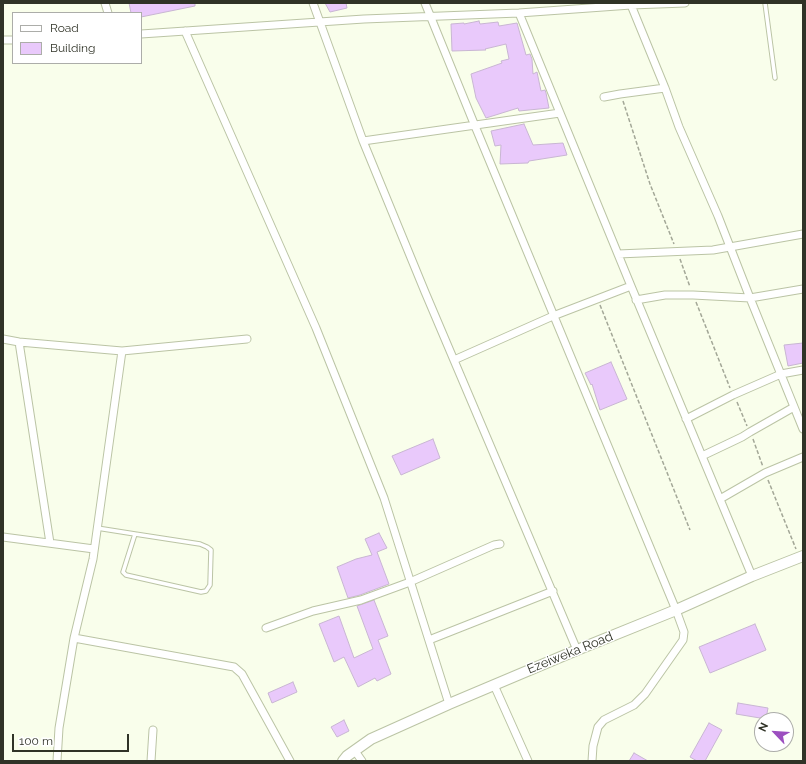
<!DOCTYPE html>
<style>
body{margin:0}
#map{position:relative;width:806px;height:764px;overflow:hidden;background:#f9feeb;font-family:Raleway,sans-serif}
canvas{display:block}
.frame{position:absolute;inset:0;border:4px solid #303327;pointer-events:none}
.legend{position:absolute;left:12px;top:12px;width:130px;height:52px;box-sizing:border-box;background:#fff;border:1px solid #acada9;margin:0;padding:5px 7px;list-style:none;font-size:12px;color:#303327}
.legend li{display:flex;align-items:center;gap:8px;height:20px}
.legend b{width:20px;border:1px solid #acada9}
.north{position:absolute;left:754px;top:712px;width:40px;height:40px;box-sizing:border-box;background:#fff;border:1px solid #acada9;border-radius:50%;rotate:295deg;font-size:11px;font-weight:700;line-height:16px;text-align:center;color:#303327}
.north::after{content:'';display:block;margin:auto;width:14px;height:18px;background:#9c4fc0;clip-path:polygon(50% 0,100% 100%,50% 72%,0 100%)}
.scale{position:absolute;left:12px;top:734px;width:117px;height:18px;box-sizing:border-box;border:2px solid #303327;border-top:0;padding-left:5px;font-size:12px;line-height:14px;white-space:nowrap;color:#303327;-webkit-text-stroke:3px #fff;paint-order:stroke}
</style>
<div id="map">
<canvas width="806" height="764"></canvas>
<div class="frame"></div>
<ul class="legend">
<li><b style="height:5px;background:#fff"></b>Road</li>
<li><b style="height:11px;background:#e9c9fb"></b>Building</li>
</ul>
<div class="north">N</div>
<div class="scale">100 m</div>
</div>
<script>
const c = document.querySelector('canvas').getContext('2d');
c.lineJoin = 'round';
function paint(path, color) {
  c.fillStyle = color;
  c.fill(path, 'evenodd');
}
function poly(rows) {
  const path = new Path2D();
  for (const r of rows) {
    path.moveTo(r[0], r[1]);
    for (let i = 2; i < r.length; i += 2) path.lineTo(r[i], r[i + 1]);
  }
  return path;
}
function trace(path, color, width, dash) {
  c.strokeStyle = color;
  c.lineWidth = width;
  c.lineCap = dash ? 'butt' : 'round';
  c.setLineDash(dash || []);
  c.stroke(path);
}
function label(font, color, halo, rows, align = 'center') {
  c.font = font + ' Raleway,sans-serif';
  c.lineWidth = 3;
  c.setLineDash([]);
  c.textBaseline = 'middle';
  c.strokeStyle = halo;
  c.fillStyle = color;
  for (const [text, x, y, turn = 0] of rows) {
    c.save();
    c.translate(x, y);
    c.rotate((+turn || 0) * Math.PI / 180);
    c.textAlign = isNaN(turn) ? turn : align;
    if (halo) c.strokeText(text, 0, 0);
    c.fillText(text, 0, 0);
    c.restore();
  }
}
const building = poly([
 [129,3,195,3,195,6,141,17,141,13,131,13,129,3],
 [325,3,346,3,347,8,330,12,325,3],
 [479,21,480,24,498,22,499,26,517,23,526,55,530,54,532,59,533,74,537,72,541,91,545,90,546,93,549,108,519,111,518,108,486,118,476,98,471,74,502,63,501,61,509,59,506,44,485,49,486,50,452,51,451,24,464,23,464,24,479,21],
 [524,124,533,145,563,143,567,155,529,161,528,163,500,164,501,145,495,146,491,131,524,124],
 [803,343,803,363,788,366,784,345,803,343],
 [611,362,627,399,600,410,592,384,591,385,585,373,611,362],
 [433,439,440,458,401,475,392,456,433,439],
 [379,533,387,548,377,552,389,584,360,595,348,598,337,567,356,559,372,555,365,539,379,533],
 [374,600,388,636,378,640,391,674,377,681,375,678,358,687,344,657,334,662,319,624,339,616,354,658,373,649,357,606,374,600],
 [755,624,766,650,710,673,699,647,755,624],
 [293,682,297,692,272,703,268,693,293,682],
 [738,703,768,708,766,719,736,714,738,703],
 [344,720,349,731,337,737,331,727,344,720],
 [709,723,722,730,705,761,697,761,690,757,709,723],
 [634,753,648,761,629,761,634,753]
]);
paint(building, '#e9c9fb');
trace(building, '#c8b6d2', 1);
const lane = poly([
 [765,3,775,78],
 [97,528,135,534,200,544,207,547,211,550,210,585,206,591,201,592,126,575,123,572,135,534]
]);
const street = poly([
 [105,3,108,13],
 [313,3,363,141,425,292,577,650],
 [425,3,475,126,676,610,684,632,683,640,645,694,634,705,604,720,598,727,593,746,592,761],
 [631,5,665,88,679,127,718,216,750,298,803,289],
 [519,13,631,286,752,576],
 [185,31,316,328,384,498,449,704],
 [141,34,364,19,519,13,631,5,685,3],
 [3,40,13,40],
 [604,97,620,94,665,88],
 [363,141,560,113],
 [618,254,713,250,803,234],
 [636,300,665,295,693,295,750,298,803,429],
 [3,339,19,342,122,351,247,339],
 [19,342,50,543],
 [454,360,553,316,631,286],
 [686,419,733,395,781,374,803,370],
 [702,456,742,437,750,432,794,407],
 [720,499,765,473,803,457],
 [3,537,94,549],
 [266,628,313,611,361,600,410,582,494,545,500,544],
 [74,638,234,667,242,674,290,761],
 [429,640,553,591],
 [494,685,528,761],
 [355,751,362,761],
 [57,761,59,728,74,638,93,559,122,351],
 [151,761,153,730]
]);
const secondary = poly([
 [343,761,347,756,371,739,449,704,577,650,676,610,752,576,803,556]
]);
trace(lane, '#bbc4a5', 5.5);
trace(street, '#bbc4a5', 9);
trace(secondary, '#bbc4a5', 12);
trace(poly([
 [623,101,650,184,674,244],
 [680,259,690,287],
 [696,302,730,388],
 [600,305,690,530],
 [737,402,747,426],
 [753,439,763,467],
 [768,480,796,549]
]), '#a3a797', 1.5, [4, 2]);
trace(lane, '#fff', 3.5);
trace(street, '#fff', 7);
trace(secondary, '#fff', 10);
label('13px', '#303327', '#fff', [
 ["Ezeiweka Road",570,653,-22]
]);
</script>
